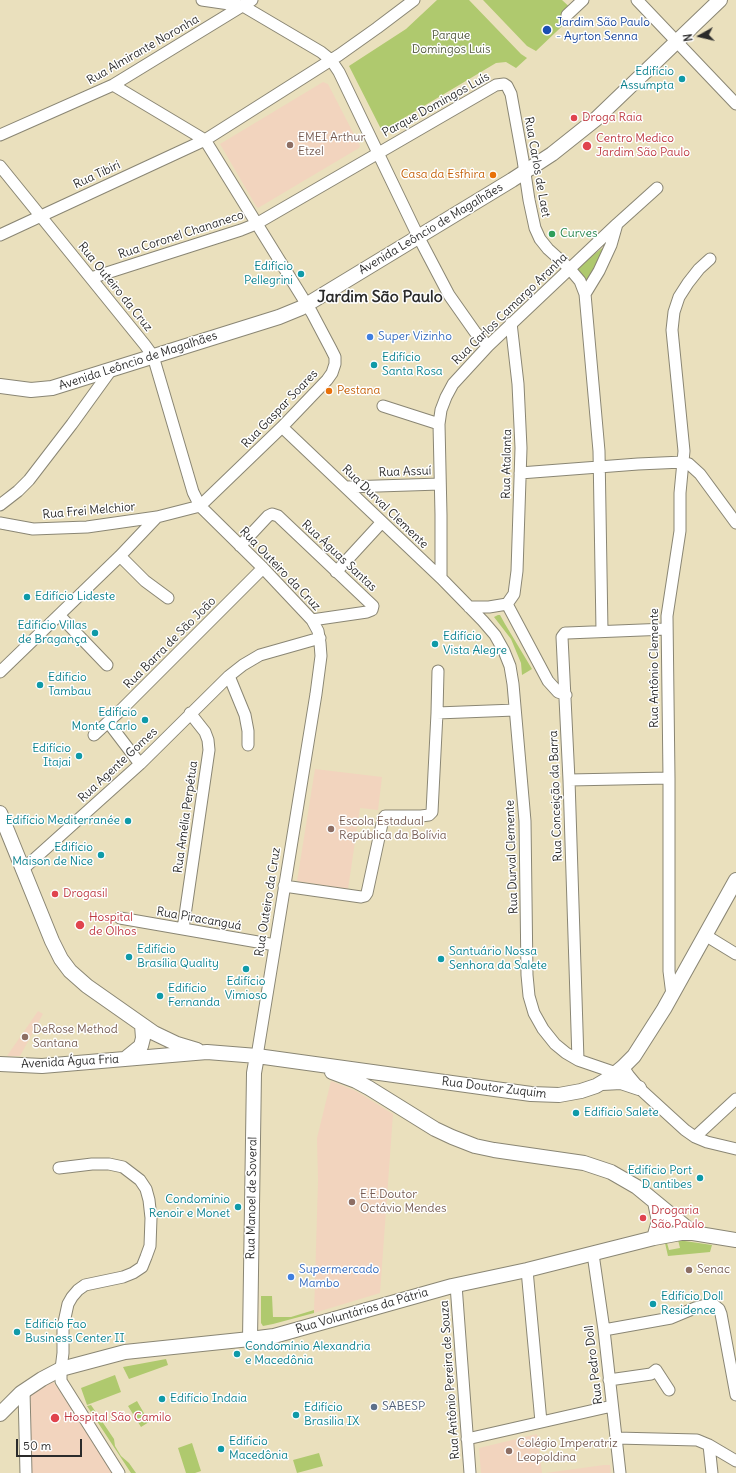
<!DOCTYPE html>
<meta charset="utf-8">
<style>
body{margin:0}
#map{position:relative;width:736px;height:1473px;overflow:hidden;background:#eae0bd;font-family:Delius,sans-serif}
canvas{display:block}
.north{position:absolute;left:680px;top:16px;width:40px;height:40px;-webkit-text-stroke:3px #fff;paint-order:stroke;rotate:262deg;font-size:11px;font-weight:700;line-height:16px;text-align:center;color:#2b2b2b}
.north::after{content:'';display:block;margin:auto;width:14px;height:18px;background:#2b2b2b;clip-path:polygon(50% 0,100% 100%,50% 72%,0 100%)}
.scale{position:absolute;left:16px;top:1439px;width:66px;height:18px;box-sizing:border-box;border:2px solid #2b2b2b;border-top:0;padding-left:5px;font-size:12px;line-height:14px;white-space:nowrap;color:#2b2b2b;-webkit-text-stroke:3px #fff;paint-order:stroke}
</style>
<div id="map">
<canvas width="736" height="1473"></canvas>
<div class="north">N</div>
<div class="scale">50 m</div>
</div>
<script>
const c = document.querySelector('canvas').getContext('2d');
c.lineJoin = 'round';
function paint(path, color) {
  c.fillStyle = color;
  c.fill(path, 'evenodd');
}
function poly(rows) {
  const path = new Path2D();
  for (const r of rows) {
    path.moveTo(r[0], r[1]);
    for (let i = 2; i < r.length; i += 2) path.lineTo(r[i], r[i + 1]);
  }
  return path;
}
function trace(path, color, width, dash) {
  c.strokeStyle = color;
  c.lineWidth = width;
  c.lineCap = dash ? 'butt' : 'round';
  c.setLineDash(dash || []);
  c.stroke(path);
}
function label(font, color, halo, rows, align = 'center') {
  c.font = font + ' Delius,sans-serif';
  c.lineWidth = 3;
  c.setLineDash([]);
  c.textBaseline = 'middle';
  c.strokeStyle = halo;
  c.fillStyle = color;
  for (const [text, x, y, turn = 0] of rows) {
    c.save();
    c.translate(x, y);
    c.rotate((+turn || 0) * Math.PI / 180);
    c.textAlign = isNaN(turn) ? turn : align;
    if (halo) c.strokeText(text, 0, 0);
    c.fillText(text, 0, 0);
    c.restore();
  }
}
paint(poly([
 [323,82,328,84,360,146,359,148,258,208,256,206,220,144],
 [315,769,382,777,378,810,360,808,348,889,297,881],
 [38,1011,43,1014,20,1056,7,1056],
 [331,1081,356,1091,393,1114,380,1293,314,1313,318,1181,317,1138],
 [52,1380,103,1453,114,1473,31,1473,30,1398,33,1391],
 [537,1434,542,1473,481,1473,479,1448],
 [610,1465,611,1473,545,1473,604,1465]
]), '#f2d4be');
paint(poly([
 [437,0,469,0,521,54,527,58,516,68,506,62,496,63,382,131,349,66,406,29],
 [483,0,562,0,576,13,536,51,527,46],
 [609,243,586,283,573,270],
 [498,615,500,615,505,624,532,669,522,675,521,663,511,639,494,617],
 [678,1240,712,1245,710,1252,668,1256,665,1243,667,1243,669,1250,680,1248],
 [261,1296,272,1296,273,1317,291,1317,314,1310,314,1313,273,1324,263,1326,261,1323],
 [166,1359,168,1365,129,1379,123,1367],
 [115,1375,121,1392,87,1405,81,1388],
 [137,1401,149,1422,141,1427,128,1406],
 [91,1405,114,1439,115,1446,121,1456,129,1463,136,1473,131,1473,87,1406],
 [192,1443,201,1471,195,1473,186,1473,178,1448],
 [319,1453,323,1466,297,1473,293,1460]
]), '#afc96e');
const minor = poly([
 [202,0,243,6,321,52,331,60,339,72,418,236,449,295,475,332,488,346],
 [637,0,736,104],
 [567,15,583,0],
 [0,135,113,85,252,0],
 [0,166,145,345,153,356,193,492,200,506,263,568,312,620,318,631,320,643,321,656,316,694,257,1056],
 [0,235,205,140,339,55,377,28,414,0],
 [91,278,241,230,256,224,496,85,504,84,507,86,511,94,523,160,529,200,535,228,540,239,548,249,569,268,580,281,585,294,599,451,602,631],
 [585,294,599,271,611,245,617,224],
 [383,406,439,424],
 [282,427,441,578,483,621,495,635,504,651,510,666,513,684,525,821,527,975,529,996,534,1013,543,1029,555,1044,566,1053,578,1060,616,1073],
 [520,473,638,464,683,462,689,464,700,474,736,523],
 [347,487,440,484],
 [0,505,18,491,29,480,72,424,111,370],
 [0,523,33,529,87,527,157,517,200,506,282,427,327,380,332,373,335,364,335,357,331,349,312,313,205,140,113,85],
 [240,546,268,516,272,514,278,516,373,606,372,610,367,612,312,620],
 [120,556,145,581,168,598],
 [336,572,382,522],
 [441,578,441,515,439,424,441,410,446,397,453,384,488,346,617,224,657,188],
 [507,604,514,594,517,571,521,448,518,384,511,323],
 [469,607,489,607,507,604,548,681,558,692,566,695],
 [59,615,107,665],
 [0,672,120,556,157,517],
 [229,676,245,715,248,731,248,745],
 [437,713,438,671],
 [108,722,140,764],
 [94,735,121,710,263,568],
 [569,780,669,778],
 [22,870,140,764,229,676,243,665,260,655,320,638],
 [284,886,361,897,365,896,367,893,383,819,385,816,421,816,429,815,432,812,437,713,515,710],
 [120,918,275,945],
 [183,929,209,750,208,740,205,732,190,713],
 [705,935,736,954],
 [672,995,669,971,669,778,667,616,680,531,680,493,684,451,672,330,674,312,679,297,688,283,699,269,710,259],
 [578,1060,569,780,562,637,565,633,567,633,667,629],
 [623,1067,629,1076,639,1088,685,1130,695,1137,707,1142,736,1149],
 [695,1137,736,1099],
 [59,1168,92,1164,109,1164,123,1167,140,1180,146,1189,149,1200,151,1218,150,1246,146,1257,142,1267,133,1273,123,1277,85,1285,78,1290,72,1297,68,1304,63,1327,63,1353,61,1369,61,1381,119,1473],
 [593,1254,604,1330,620,1473],
 [527,1270,541,1422],
 [456,1285,470,1473],
 [604,1330,671,1318,695,1308,709,1304,714,1305,719,1309,721,1314,736,1395],
 [609,1380,651,1374,656,1370,669,1390],
 [24,1391,26,1473],
 [616,1438,697,1440,709,1445,736,1461],
 [467,1439,612,1406],
 [709,1445,712,1473]
]);
const major = poly([
 [0,386,31,390,52,388,279,317,301,308,512,180,552,154,596,119,720,0],
 [0,813,52,941,61,959,70,971,87,986,154,1033,177,1044,197,1050],
 [125,1059,141,1046,143,1038,142,1025],
 [0,1064,42,1066,207,1052,257,1056,531,1094,559,1095,581,1091,596,1086,611,1077,623,1067,634,1056,664,1009,736,880],
 [332,1072,356,1081,369,1088,435,1129,452,1137,475,1146,494,1150,584,1163,611,1172,637,1187,693,1233],
 [602,1083,621,1082,639,1088],
 [654,1238,659,1221,655,1202],
 [250,1339,254,1073,257,1056],
 [0,1414,21,1393,42,1379,61,1369,125,1352,250,1339,274,1336,452,1286,527,1270,654,1238,681,1233,693,1233,736,1240]
]);
trace(minor, '#8a8674', 13);
trace(major, '#8a8674', 16);
trace(minor, '#fff', 11);
trace(major, '#fff', 14);
for (const [x, y, r, color] of [
 [547,30,5,"#1a4fb4"],
 [682,79,4,"#0f9aa8"],
 [574,118,4,"#e0444e"],
 [290,145,4,"#8d6e63"],
 [587,146,5,"#e0444e"],
 [493,175,4,"#e8710a"],
 [552,234,4,"#2e9e5b"],
 [301,274,4,"#0f9aa8"],
 [370,337,4,"#3f7fe0"],
 [374,365,4,"#0f9aa8"],
 [329,391,4,"#e8710a"],
 [27,597,4,"#0f9aa8"],
 [95,633,4,"#0f9aa8"],
 [435,644,4,"#0f9aa8"],
 [40,685,4,"#0f9aa8"],
 [145,720,4,"#0f9aa8"],
 [79,756,4,"#0f9aa8"],
 [128,821,4,"#0f9aa8"],
 [331,829,4,"#8d6e63"],
 [101,855,4,"#0f9aa8"],
 [55,894,4,"#e0444e"],
 [80,925,5,"#e0444e"],
 [129,957,4,"#0f9aa8"],
 [441,959,4,"#0f9aa8"],
 [246,969,4,"#0f9aa8"],
 [160,996,4,"#0f9aa8"],
 [25,1037,4,"#8d6e63"],
 [576,1113,4,"#0f9aa8"],
 [700,1178,4,"#0f9aa8"],
 [352,1202,4,"#8d6e63"],
 [238,1207,4,"#0f9aa8"],
 [643,1218,4,"#e0444e"],
 [689,1270,4,"#8d6e63"],
 [291,1277,4,"#3f7fe0"],
 [653,1304,4,"#0f9aa8"],
 [17,1332,4,"#0f9aa8"],
 [237,1354,4,"#0f9aa8"],
 [162,1399,4,"#0f9aa8"],
 [374,1407,4,"#5c6f8a"],
 [296,1415,4,"#0f9aa8"],
 [55,1418,5,"#e0444e"],
 [221,1449,4,"#0f9aa8"],
 [509,1451,4,"#8d6e63"]
]) {
  const dot = new Path2D();
  dot.arc(x, y, r, 0, 2 * Math.PI);
  c.fillStyle = color;
  c.fill(dot);
  trace(dot, '#fff', 1.5);
}
label('12px', '#164399', '#fff', [
 ["Jardim São Paulo",556,23],
 ["- Ayrton Senna",556,37]
], 'left');
label('12px', '#535a3f', '#fff', [
 ["Parque",451,36],
 ["Domingos Luis",451,50]
]);
label('12px', '#2b2b2b', '#fff', [
 ["Rua Almirante Noronha",143,50,-30],
 ["Parque Domingos Luís",436,105,-29],
 ["Rua Carlos de Laet",537,167,80],
 ["Rua Tibiri",97,175,-25],
 ["Avenida Leôncio de Magalhães",431,229,-31],
 ["Rua Coronel Chananeco",181,235,-18],
 ["Rua Outeiro da Cruz",115,287,51],
 ["Rua Carlos Camargo Aranha",510,309,-44],
 ["Avenida Leôncio de Magalhães",138,361,-18],
 ["Rua Gaspar Soares",280,409,-46],
 ["Rua Atalanta",507,464,-89],
 ["Rua Assuí",405,472,-2],
 ["Rua Durval Clemente",385,507,44],
 ["Rua Frei Melchior",89,511,-5],
 ["Rua Águas Santas",339,556,43],
 ["Rua Outeiro da Cruz",280,569,46],
 ["Rua Barra de São João",170,643,-45],
 ["Rua Antônio Clemente",655,668,-90],
 ["Rua Agente Gomes",118,765,-43],
 ["Rua Conceição da Barra",556,796,-92],
 ["Rua Amélia Perpétua",186,817,-82],
 ["Rua Durval Clemente",512,857,-92],
 ["Rua Outeiro da Cruz",268,902,-81],
 ["Rua Piracanguá",199,919,10],
 ["Avenida Água Fria",70,1062,-3],
 ["Rua Doutor Zuquim",494,1088,7],
 ["Rua Manoel de Soveral",252,1198,-89],
 ["Rua Voluntários da Pátria",362,1311,-16],
 ["Rua Pedro Doll",594,1365,-97],
 ["Rua Antônio Pereira de Souza",450,1380,-94]
]);
label('12px', '#0d838f', '#fff', [
 ["Edifício",674,72,"right"],
 ["Assumpta",674,86,"right"],
 ["Edifício",293,267,"right"],
 ["Pellegrini",293,281,"right"],
 ["Edifício",382,358],
 ["Santa Rosa",382,372],
 ["Edifício Lideste",35,597],
 ["Edifício Villas",87,626,"right"],
 ["de Bragança",87,640,"right"],
 ["Edifício",443,637],
 ["Vista Alegre",443,651],
 ["Edificio",48,678],
 ["Tambau",48,692],
 ["Edifício",137,713,"right"],
 ["Monte Carlo",137,727,"right"],
 ["Edifício",71,749,"right"],
 ["Itajai",71,763,"right"],
 ["Edifício Mediterranée",120,821,"right"],
 ["Edifício",93,848,"right"],
 ["Maison de Nice",93,862,"right"],
 ["Edifício",137,950],
 ["Brasília Quality",137,964],
 ["Santuário Nossa",449,952],
 ["Senhora da Salete",449,966],
 ["Edifício",246,982,"center"],
 ["Vimioso",246,996,"center"],
 ["Edifício",168,989],
 ["Fernanda",168,1003],
 ["Edifício Salete",584,1113],
 ["Edifício Port",692,1171,"right"],
 ["D antibes",692,1185,"right"],
 ["Condomínio",230,1200,"right"],
 ["Renoir e Monet",230,1214,"right"],
 ["Edifício Doll",661,1297],
 ["Residence",661,1311],
 ["Edifício Fao",25,1325],
 ["Business Center II",25,1339],
 ["Condomínio Alexandria",245,1347],
 ["e Macedônia",245,1361],
 ["Edifício Indaia",170,1399],
 ["Edifício",304,1408],
 ["Brasilia IX",304,1422],
 ["Edifício",229,1442],
 ["Macedônia",229,1456]
], 'left');
label('12px', '#be3a42', '#fff', [
 ["Droga Raia",582,118],
 ["Centro Medico",596,139],
 ["Jardim São Paulo",596,153],
 ["Drogasil",63,894],
 ["Hospital",89,918],
 ["de Olhos",89,932],
 ["Drogaria",651,1211],
 ["São Paulo",651,1225],
 ["Hospital São Camilo",64,1418]
], 'left');
label('12px', '#785e54', '#fff', [
 ["EMEI Arthur",298,138],
 ["Etzel",298,152],
 ["Escola Estadual",339,822],
 ["República da Bolívia",339,836],
 ["DeRose Method",33,1030],
 ["Santana",33,1044],
 ["E.E.Doutor",360,1195],
 ["Octávio Mendes",360,1209],
 ["Senac",697,1270],
 ["Colégio Imperatriz",517,1444],
 ["Leopoldina",517,1458]
], 'left');
label('12px', '#c56008', '#fff', [
 ["Casa da Esfhira",485,175],
 ["Pestana",337,391,"left"]
], 'right');
label('12px', '#27864d', '#fff', [
 ["Curves",560,234]
], 'left');
label('12px', '#366cbe', '#fff', [
 ["Super Vizinho",378,337],
 ["Supermercado",299,1270],
 ["Mambo",299,1284]
], 'left');
label('12px', '#4e5e75', '#fff', [
 ["SABESP",382,1407]
], 'left');
label('bold 16px', '#2b2b2b', '#fff', [
 ["Jardim São Paulo",380,297]
]);
</script>
